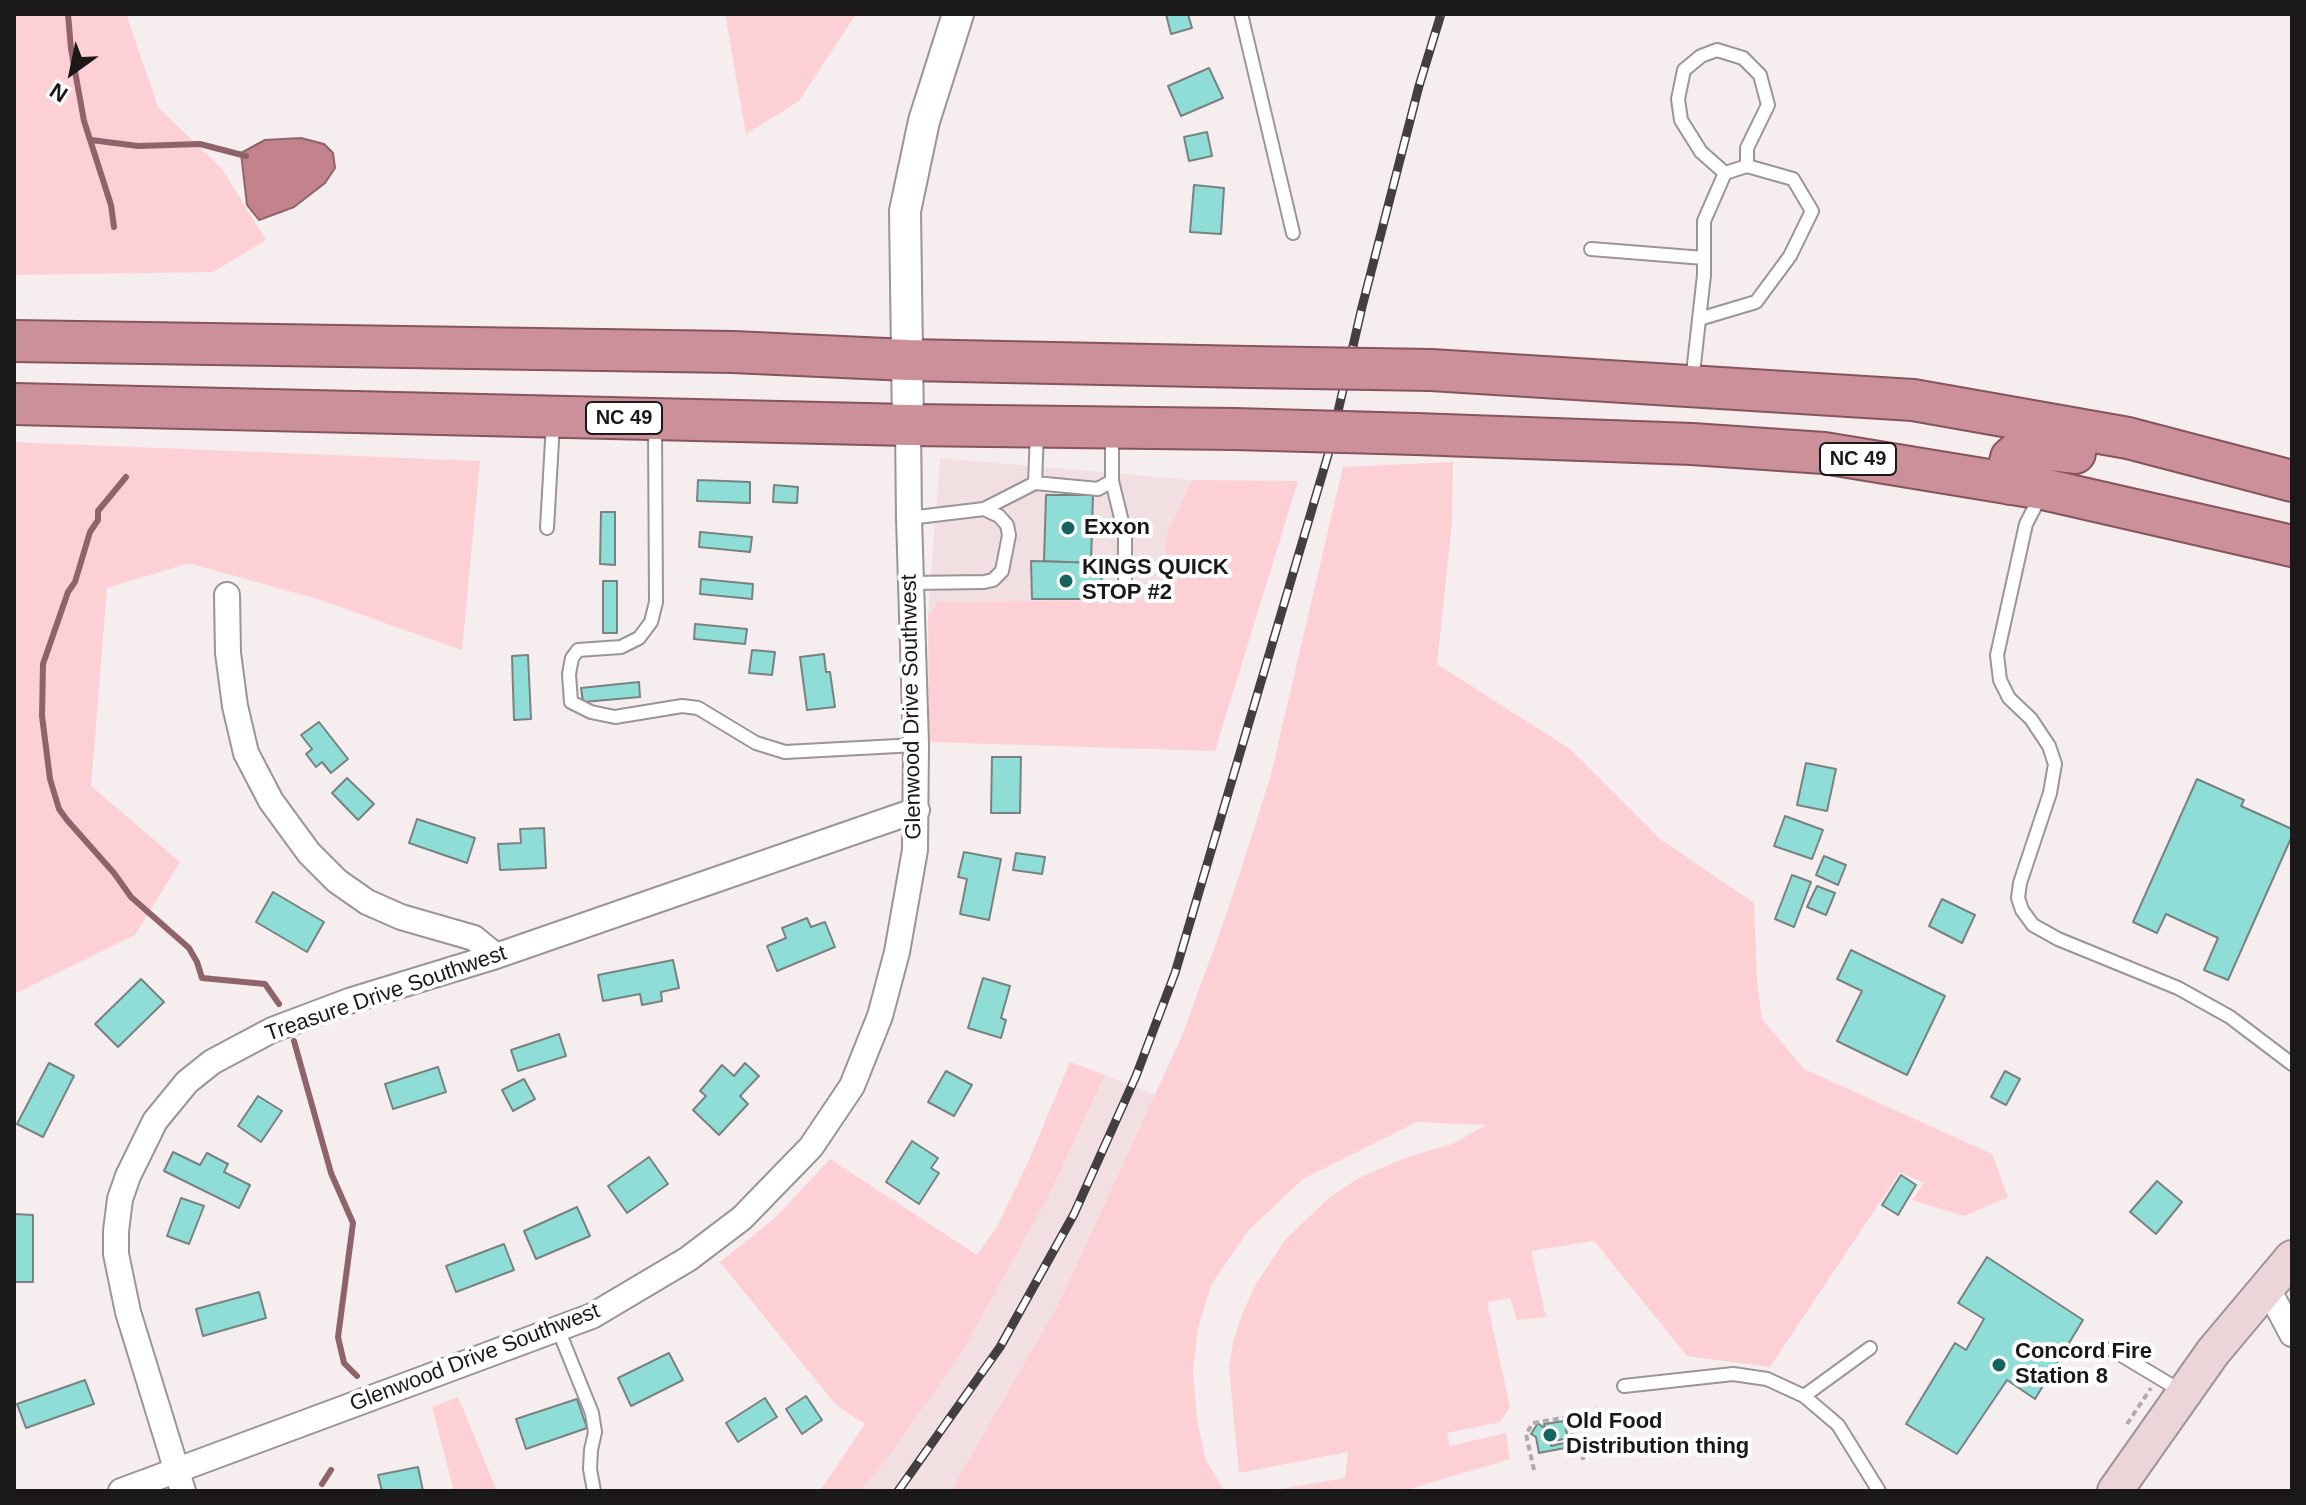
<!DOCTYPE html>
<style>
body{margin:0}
#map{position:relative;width:2306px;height:1505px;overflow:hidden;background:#f6edee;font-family:Helvetica,sans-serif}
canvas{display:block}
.frame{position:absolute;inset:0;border:16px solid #1b1818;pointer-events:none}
.north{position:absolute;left:32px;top:32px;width:80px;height:80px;-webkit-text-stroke:6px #fff;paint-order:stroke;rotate:213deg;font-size:22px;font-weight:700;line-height:32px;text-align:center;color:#1b1818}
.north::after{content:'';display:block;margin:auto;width:28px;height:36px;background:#1b1818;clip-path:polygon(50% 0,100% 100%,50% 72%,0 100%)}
</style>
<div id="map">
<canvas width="2306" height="1505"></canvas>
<div class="frame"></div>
<div class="north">N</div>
</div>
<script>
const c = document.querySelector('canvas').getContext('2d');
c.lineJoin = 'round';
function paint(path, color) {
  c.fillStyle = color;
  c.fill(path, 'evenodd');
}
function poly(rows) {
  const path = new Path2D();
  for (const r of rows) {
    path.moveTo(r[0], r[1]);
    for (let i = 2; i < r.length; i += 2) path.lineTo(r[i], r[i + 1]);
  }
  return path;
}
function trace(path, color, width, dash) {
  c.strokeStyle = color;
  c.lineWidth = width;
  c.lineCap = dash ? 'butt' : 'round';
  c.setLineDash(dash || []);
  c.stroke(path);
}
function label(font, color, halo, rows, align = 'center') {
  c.font = font + ' Helvetica,sans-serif';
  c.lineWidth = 8;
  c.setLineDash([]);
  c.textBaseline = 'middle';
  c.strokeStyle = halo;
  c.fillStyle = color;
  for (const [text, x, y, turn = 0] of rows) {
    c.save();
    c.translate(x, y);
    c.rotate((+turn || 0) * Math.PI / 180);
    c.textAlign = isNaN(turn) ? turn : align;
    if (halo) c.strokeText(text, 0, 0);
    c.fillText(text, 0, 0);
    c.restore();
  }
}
paint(poly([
 [940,458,1192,480,1166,536,1164,600,940,602,928,615],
 [1105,1075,1155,1095,1058,1305,978,1447,951,1491,861,1491,896,1447,965,1347,1049,1195]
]), '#f1dfe1');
paint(poly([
 [14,14,126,14,158,107,222,169,266,240,213,272,14,275],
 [725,14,856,14,799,101,746,134],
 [14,442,480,461,462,650,317,599,189,563,107,588,91,786,180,862,135,935,14,994],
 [1453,462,1452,522,1437,664,1570,749,1660,839,1754,903,1757,981,1762,1019,1804,1069,1992,1154,2008,1197,1964,1216,1912,1200,1924,1183,1900,1172,1770,1367,1687,1356,1594,1241,1531,1251,1546,1317,1517,1320,1510,1298,1487,1302,1510,1407,1500,1422,1447,1433,1450,1446,1506,1433,1510,1459,1403,1491,1267,1491,1345,1478,1348,1452,1239,1473,1229,1368,1233,1343,1242,1314,1256,1284,1285,1240,1331,1196,1359,1178,1407,1157,1452,1144,1486,1125,1417,1122,1303,1179,1248,1231,1211,1285,1198,1329,1193,1372,1197,1418,1205,1458,1224,1491,951,1491,1058,1305,1182,1036,1228,910,1270,778,1343,467],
 [1192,480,1298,481,1215,751,929,742,928,615,939,602,1164,600,1166,536],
 [1070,1062,1105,1075,1049,1195,965,1347,896,1447,861,1491,820,1491,865,1424,836,1405,720,1262,775,1218,830,1159,977,1255,997,1227,1029,1160],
 [458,1397,497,1491,454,1491,432,1407]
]), '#fdd0d6');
const water = poly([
 [301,138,324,144,333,153,335,168,325,183,294,207,259,220,247,205,241,153,265,140,301,138]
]);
paint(water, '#c2838d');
trace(water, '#90636a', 2);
trace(poly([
 [68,14,71,49,84,121,111,205,114,227],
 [91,140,138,146,200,144,246,156],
 [126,477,98,511,98,520,90,532,75,582,68,592,43,664,42,716,50,779,59,809,67,820,114,873,131,897,189,948,197,962,202,978,265,984,279,1004],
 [294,1041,331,1173,353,1223,338,1337,344,1363,357,1376],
 [322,1484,331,1470]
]), '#90636a', 6);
const building = poly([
 [1166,14,1188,14,1192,28,1171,34,1166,14],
 [1209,68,1223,98,1181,116,1168,86,1209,68],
 [1207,132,1212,156,1189,161,1184,137,1207,132],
 [1194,185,1224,188,1221,234,1190,232,1194,185],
 [698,480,750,482,750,503,697,501,698,480],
 [774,485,798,487,797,503,773,502,774,485],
 [1046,495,1093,495,1091,563,1044,561,1046,495],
 [601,512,615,512,615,565,600,564,601,512],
 [700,532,752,537,750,552,699,547,700,532],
 [1031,561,1102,563,1101,599,1032,599,1031,561],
 [701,579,753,584,752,599,700,594,701,579],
 [603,581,617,581,617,633,603,633,603,581],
 [695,624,747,629,745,644,694,639,695,624],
 [752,650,775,652,772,675,749,673,752,650],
 [824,654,826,672,830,672,835,707,807,710,800,657,824,654],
 [528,655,531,719,514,720,512,656,528,655],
 [639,682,640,697,583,702,581,688,639,682],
 [319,722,348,759,331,773,322,762,316,767,306,754,312,749,301,735,319,722],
 [992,757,1021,757,1020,813,991,813,992,757],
 [1806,763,1836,769,1827,811,1797,805,1806,763],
 [347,778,374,804,358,820,332,793,347,778],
 [2197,779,2244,800,2241,806,2292,829,2292,836,2228,980,2204,970,2218,938,2166,914,2157,933,2133,922,2197,779],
 [1785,816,1823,830,1812,859,1774,846,1785,816],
 [417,819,475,838,467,863,409,843,417,819],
 [544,828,546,868,500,870,498,844,521,843,520,829,544,828],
 [964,852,1001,859,989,920,960,914,967,879,958,877,964,852],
 [1016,853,1045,857,1042,874,1013,870,1016,853],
 [1824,856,1846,865,1838,885,1816,875,1824,856],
 [1792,875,1811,882,1794,927,1775,919,1792,875],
 [1817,886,1835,893,1826,915,1807,907,1817,886],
 [273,892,324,922,307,952,256,922,273,892],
 [1942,899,1975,915,1962,943,1929,926,1942,899],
 [807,918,811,927,825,922,835,947,777,971,767,946,786,938,782,928,807,918],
 [1851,950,1945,996,1907,1075,1837,1041,1862,991,1837,979,1851,950],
 [673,960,679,988,661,992,662,1001,642,1005,640,994,603,1001,598,975,673,960],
 [983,978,1010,986,1001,1018,1006,1020,1001,1038,968,1028,983,978],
 [141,979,164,1002,118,1047,95,1024,141,979],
 [559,1034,566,1056,518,1071,511,1050,559,1034],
 [49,1063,74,1076,43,1137,17,1124,49,1063],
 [745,1063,759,1076,740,1096,748,1104,719,1135,693,1110,706,1096,700,1091,722,1065,734,1076,745,1063],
 [438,1067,446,1092,393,1109,385,1084,438,1067],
 [946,1071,972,1085,954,1116,928,1102,946,1071],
 [2005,1071,2020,1079,2006,1105,1991,1097,2005,1071],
 [524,1079,535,1099,513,1111,502,1090,524,1079],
 [258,1096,282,1111,261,1142,238,1126,258,1096],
 [912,1141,938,1158,931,1168,939,1173,919,1204,886,1182,912,1141],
 [173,1152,200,1165,207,1153,228,1164,224,1172,250,1185,239,1208,164,1171,173,1152],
 [649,1157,668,1184,627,1213,608,1186,649,1157],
 [1901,1175,1916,1185,1898,1215,1882,1205,1901,1175],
 [2157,1181,2182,1202,2156,1234,2130,1212,2157,1181],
 [181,1198,204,1206,189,1244,167,1236,181,1198],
 [577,1207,590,1236,536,1259,524,1231,577,1207],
 [14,1214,33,1215,33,1282,14,1282,14,1214],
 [504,1244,514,1270,456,1292,446,1266,504,1244],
 [1987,1257,2083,1320,2035,1399,2007,1380,1957,1454,1906,1424,1955,1343,1966,1350,1984,1319,1958,1303,1987,1257],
 [259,1292,266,1318,203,1336,196,1309,259,1292],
 [669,1353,683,1380,631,1406,618,1378,669,1353],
 [85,1380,94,1404,26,1428,17,1404,85,1380],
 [806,1396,822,1420,802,1434,786,1409,806,1396],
 [765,1398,777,1417,738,1442,726,1423,765,1398],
 [577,1399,587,1428,526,1449,516,1419,577,1399],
 [1564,1421,1568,1438,1550,1442,1551,1446,1564,1443,1565,1448,1539,1453,1536,1437,1531,1434,1538,1423,1545,1429,1544,1424,1564,1421],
 [418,1467,423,1491,382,1491,378,1475,418,1467]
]);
paint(building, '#8eddd7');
trace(building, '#7a8281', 2);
const service = poly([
 [1241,14,1293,233],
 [1725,173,1701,152,1681,120,1678,99,1684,70,1701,56,1717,50,1743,58,1760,75,1768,105,1747,148,1747,166],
 [1591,249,1704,258],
 [1692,382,1704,275,1704,221,1725,173,1747,166,1793,179,1812,211,1790,256,1756,302,1699,319],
 [655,426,656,602,651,622,639,638,621,647,578,650,572,658,569,674,571,702,591,712,615,717,682,706,698,708,756,743,785,752,916,745],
 [1037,433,1035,483,1098,489,1112,481,1112,434],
 [1112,481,1125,534,1125,585],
 [2041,495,2026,524,1997,655,2000,680,2009,698,2031,719,2049,746,2055,764,2050,793,2020,883,2018,898,2022,910,2033,925,2058,939,2178,988,2230,1017,2292,1064],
 [984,509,1035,483],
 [909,518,984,509,999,516,1007,525,1009,535,1002,571,993,580,984,582,910,583],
 [547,528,553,423],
 [558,1329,592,1413,595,1432,591,1450,590,1469,594,1491],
 [2111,1349,2181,1391],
 [1624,1386,1733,1374,1767,1379,1804,1396,1838,1425,1879,1491],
 [1804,1396,1870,1348]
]);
const minor = poly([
 [227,595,228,653,235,706,246,753,271,801,309,853,337,881,367,902,401,917,474,938,496,956],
 [2267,1287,2292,1334],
 [121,1491,592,1316,688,1259,742,1218,811,1147,852,1086,880,1016,897,952,915,850,916,745,909,518,908,425],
 [183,1491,128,1312,116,1254,116,1231,120,1199,128,1176,155,1121,187,1082,212,1062,272,1030,349,1001,496,956,917,810]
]);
const tertiary = poly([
 [908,425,905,211,924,121,958,14]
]);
const secondary = poly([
 [2115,1491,2213,1352,2292,1258]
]);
const trunk = poly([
 [14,341,733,352,908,360,1249,367],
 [1431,370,1913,400,2128,438,2292,481],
 [14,404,908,425,1234,429],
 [1416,434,1692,444,1824,453,2043,489,2292,546],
 [2010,484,2008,471,2011,458,2024,447,2075,453]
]);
trace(service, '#9c9495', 16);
trace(minor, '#9c9495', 28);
trace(tertiary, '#9c9495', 34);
trace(secondary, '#9c9495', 38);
trace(trunk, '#85545c', 44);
trace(poly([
 [2127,1424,2151,1388],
 [1583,1460,1582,1445,1574,1446,1568,1417,1598,1413,1596,1406],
 [1534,1470,1526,1434,1533,1423,1568,1417]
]), '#b1aaaa', 4, [6, 4]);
trace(service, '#fff', 12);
trace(minor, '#fff', 24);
trace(tertiary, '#fff', 30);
trace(secondary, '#ecd5d9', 34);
trace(trunk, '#cb909a', 40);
const rail = poly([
 [898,1491,1000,1347,1074,1214,1136,1076,1175,973,1328,455,1362,307,1419,86,1441,14]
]);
trace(rail, '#433f3f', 9);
trace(rail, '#fff', 6, [18]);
const trunkBridge = poly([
 [1249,367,1431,370],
 [1234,429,1416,434]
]);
trace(trunkBridge, '#85545c', 44, []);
trace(trunkBridge, '#cb909a', 40);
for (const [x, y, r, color] of [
 [1068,528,8,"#16645f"],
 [1066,581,8,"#16645f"],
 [1999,1365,8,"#16645f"],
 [1550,1435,8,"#16645f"]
]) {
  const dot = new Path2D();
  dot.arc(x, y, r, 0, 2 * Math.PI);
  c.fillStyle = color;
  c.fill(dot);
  trace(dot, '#fff', 3);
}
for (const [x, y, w] of [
 [624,418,76],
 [1858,459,76]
]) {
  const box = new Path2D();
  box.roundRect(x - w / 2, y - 16, w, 32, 6);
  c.fillStyle = '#fff';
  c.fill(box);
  trace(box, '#1b1818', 2);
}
label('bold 20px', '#1b1818', null, [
 ["NC 49",624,418],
 ["NC 49",1858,459]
]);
label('bold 22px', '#1b1818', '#fff', [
 ["Exxon",1084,528],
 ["KINGS QUICK",1082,568],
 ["STOP #2",1082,593],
 ["Concord Fire",2015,1352],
 ["Station 8",2015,1377],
 ["Old Food",1566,1422],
 ["Distribution thing",1566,1447]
], 'left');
label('22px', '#1b1818', '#fff', [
 ["Glenwood Drive Southwest",912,707,-91],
 ["Treasure Drive Southwest",386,994,-19],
 ["Glenwood Drive Southwest",475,1358,-21]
]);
</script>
